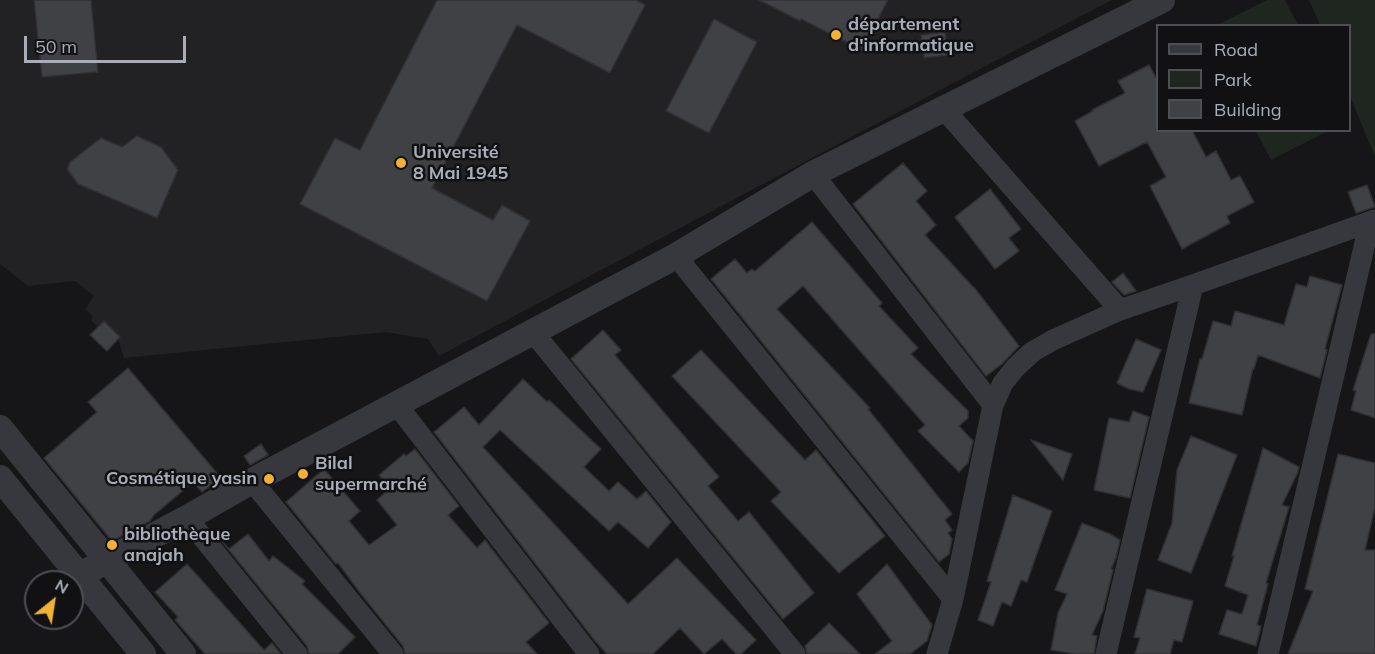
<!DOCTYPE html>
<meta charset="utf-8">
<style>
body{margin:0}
#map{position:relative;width:1375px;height:654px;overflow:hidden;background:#161618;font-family:Mulish,sans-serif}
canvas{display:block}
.legend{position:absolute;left:1156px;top:24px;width:195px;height:108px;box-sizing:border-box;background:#111113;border:2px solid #4d4f55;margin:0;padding:8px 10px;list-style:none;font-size:18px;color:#a8adb8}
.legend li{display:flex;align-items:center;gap:12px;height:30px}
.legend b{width:30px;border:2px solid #4d4f55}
.north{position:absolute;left:24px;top:570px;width:60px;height:60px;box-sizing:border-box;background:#111113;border:2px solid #4d4f55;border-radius:50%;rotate:30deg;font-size:16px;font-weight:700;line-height:24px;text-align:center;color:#a8adb8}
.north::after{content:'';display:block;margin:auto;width:21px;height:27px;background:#f2b134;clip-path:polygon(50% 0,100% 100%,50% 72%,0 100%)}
.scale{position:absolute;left:24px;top:36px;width:162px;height:27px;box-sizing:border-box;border:3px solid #a8adb8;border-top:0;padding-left:8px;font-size:18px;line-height:21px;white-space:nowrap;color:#a8adb8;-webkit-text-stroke:4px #111113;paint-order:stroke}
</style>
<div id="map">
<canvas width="1375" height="654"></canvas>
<ul class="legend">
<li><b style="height:8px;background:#37383d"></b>Road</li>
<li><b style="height:16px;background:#1e261f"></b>Park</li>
<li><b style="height:16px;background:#404145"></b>Building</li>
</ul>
<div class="north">N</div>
<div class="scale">50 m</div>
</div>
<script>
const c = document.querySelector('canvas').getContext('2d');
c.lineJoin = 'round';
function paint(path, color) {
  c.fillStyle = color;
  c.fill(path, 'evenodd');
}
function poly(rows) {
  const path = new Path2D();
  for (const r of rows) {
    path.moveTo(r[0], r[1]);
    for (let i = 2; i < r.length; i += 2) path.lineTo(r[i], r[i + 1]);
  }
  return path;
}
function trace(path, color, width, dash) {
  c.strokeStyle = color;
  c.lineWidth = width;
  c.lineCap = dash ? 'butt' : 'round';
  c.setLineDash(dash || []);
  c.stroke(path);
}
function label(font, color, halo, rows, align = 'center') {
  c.font = font + ' Mulish,sans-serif';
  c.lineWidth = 5;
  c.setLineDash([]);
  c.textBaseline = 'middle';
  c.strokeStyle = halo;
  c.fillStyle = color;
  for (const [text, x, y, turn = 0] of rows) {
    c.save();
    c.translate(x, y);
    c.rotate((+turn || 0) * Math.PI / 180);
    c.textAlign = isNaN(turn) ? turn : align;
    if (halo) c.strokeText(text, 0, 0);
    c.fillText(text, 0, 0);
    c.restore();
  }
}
paint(poly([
 [0,0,1112,0,993,62,439,356,428,339,386,332,124,358,116,333,105,333,91,321,93,316,85,309,94,296,75,281,28,286,0,264]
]), '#222225');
paint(poly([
 [1267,0,1285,0,1298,25,1217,25],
 [1309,0,1375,0,1375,157,1350,96,1350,26,1320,25],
 [1256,131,1328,131,1271,160]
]), '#1e261f');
const building = poly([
 [34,0,91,0,98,72,42,77,34,0],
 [437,0,636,0,645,5,610,73,517,25,432,188,493,220,502,205,530,221,487,301,300,204,335,138,360,150,437,0],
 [759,0,888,0,862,50,801,19,800,21,759,0],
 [714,19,757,42,709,133,666,111,714,19],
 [945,32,948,55,924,58,921,35,945,32],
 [1149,65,1158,81,1158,130,1192,130,1206,157,1216,151,1231,180,1240,176,1254,202,1227,216,1230,223,1182,249,1150,186,1166,177,1147,142,1099,166,1075,121,1093,111,1092,110,1125,93,1118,81,1149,65],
 [137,136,161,147,178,170,157,218,78,184,67,169,70,162,101,138,122,147,137,136],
 [903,163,927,191,916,201,936,225,925,235,977,291,1019,346,1002,364,986,376,853,204,903,163],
 [1367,185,1375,207,1356,213,1348,192,1367,185],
 [990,189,1021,229,1009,238,1019,251,995,269,955,217,990,189],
 [812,222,882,303,879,306,918,348,911,354,968,411,968,418,959,426,973,441,968,463,959,472,918,431,925,425,803,286,777,309,870,408,868,409,952,514,945,520,952,530,948,533,952,539,949,554,939,562,711,279,735,259,747,273,752,269,755,271,812,222],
 [1123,273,1136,291,1124,295,1112,282,1123,273],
 [1310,276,1342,285,1325,349,1327,350,1320,378,1258,355,1254,369,1253,368,1242,415,1189,403,1200,359,1202,359,1213,321,1231,326,1235,311,1284,325,1296,284,1307,287,1310,276],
 [104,321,120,337,107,351,90,335,104,321],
 [603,330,621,350,615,355,719,477,708,486,738,521,749,512,814,593,783,619,571,359,603,330],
 [1371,334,1375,334,1375,418,1351,410,1356,391,1353,390,1371,334],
 [1136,339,1161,350,1143,392,1129,389,1117,383,1136,339],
 [701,350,805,460,816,450,885,536,839,573,771,501,781,492,672,376,701,350],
 [128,368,221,478,202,492,193,482,154,515,150,521,112,541,44,458,97,412,88,402,128,368],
 [523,379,547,402,549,400,601,449,584,467,609,491,618,482,637,499,646,491,671,522,648,548,618,522,609,531,500,430,483,447,628,604,677,558,756,640,741,654,736,654,722,639,704,654,680,628,653,654,607,654,595,641,434,432,464,407,479,425,523,379],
 [1133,411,1149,417,1130,498,1094,490,1109,418,1129,422,1133,411],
 [1191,436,1237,455,1191,573,1158,560,1172,523,1177,470,1191,436],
 [1031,440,1072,454,1063,480,1031,440],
 [261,444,268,455,250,465,244,456,261,444],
 [1263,448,1299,467,1297,474,1282,505,1289,507,1266,583,1268,584,1257,625,1261,626,1256,646,1219,634,1227,610,1242,614,1248,595,1225,586,1234,556,1232,556,1263,448],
 [415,449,459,506,448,515,477,548,485,540,549,623,526,642,537,654,405,654,403,646,361,594,338,563,336,564,286,502,324,469,360,511,349,521,369,545,397,525,377,500,390,488,379,475,404,454,406,456,415,449],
 [1338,454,1375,463,1375,507,1365,550,1375,550,1375,654,1288,654,1313,591,1305,589,1338,454],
 [1013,495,1052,511,1027,582,1021,580,1011,606,1002,602,993,626,978,620,991,582,987,581,1013,495],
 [1082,523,1110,534,1120,540,1116,558,1111,569,1113,570,1103,611,1092,635,1097,636,1094,654,1075,654,1051,650,1058,613,1067,594,1055,590,1082,523],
 [248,534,269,561,273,556,305,581,302,584,355,637,338,654,309,654,307,646,220,539,229,549,248,534],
 [187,564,264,650,272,643,281,654,205,654,175,620,178,617,155,592,187,564],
 [887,564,932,625,927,641,910,654,875,654,892,641,857,594,887,564],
 [1147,589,1193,601,1182,642,1174,640,1170,654,1135,654,1140,638,1134,637,1147,589],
 [829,623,860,654,807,654,805,646,829,623]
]);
paint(building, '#404145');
trace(building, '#303034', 1.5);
trace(poly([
 [943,108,1120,310],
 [813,174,993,405],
 [676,256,953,599],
 [533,332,795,654],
 [397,405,589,654],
 [252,481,393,654],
 [187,518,297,654],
 [937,654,953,599,993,405,1003,383,1015,368,1032,352,1053,340,1120,310,1193,285,1375,220],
 [1106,654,1193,285],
 [1268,654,1370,222]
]), '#37383d', 21);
trace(poly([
 [0,428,183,654],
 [0,478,143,654],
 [78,576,187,518,252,481,676,256,813,174,1162,0]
]), '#37383d', 26);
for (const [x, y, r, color] of [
 [836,35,6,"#f2b134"],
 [401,163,6,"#f2b134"],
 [303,474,6,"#f2b134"],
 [269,479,6,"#f2b134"],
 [112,545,6,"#f2b134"]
]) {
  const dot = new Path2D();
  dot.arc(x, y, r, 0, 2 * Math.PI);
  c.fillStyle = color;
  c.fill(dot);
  trace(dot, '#111113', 2);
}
label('bold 18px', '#a8adb8', '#111113', [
 ["département",848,25],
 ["d'informatique",848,46],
 ["Université",413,153],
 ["8 Mai 1945",413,174],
 ["Bilal",315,464],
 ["supermarché",315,485],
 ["Cosmétique yasin",257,479,"right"],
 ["bibliothèque",124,535],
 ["anajah",124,556]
], 'left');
</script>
